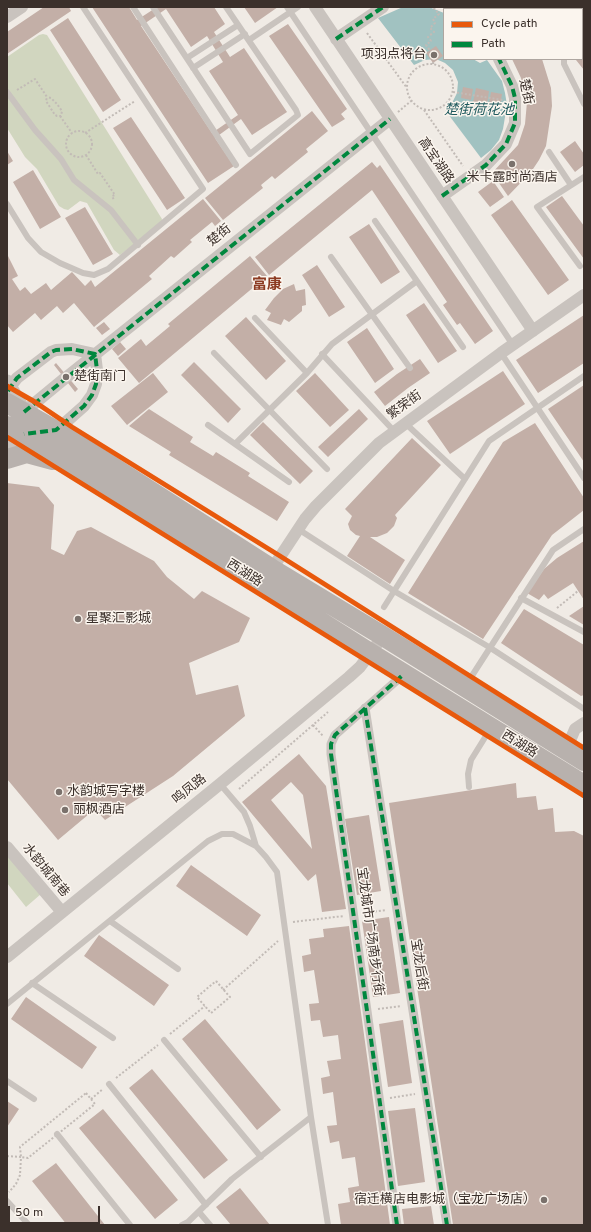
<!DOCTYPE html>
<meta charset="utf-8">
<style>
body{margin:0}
#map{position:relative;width:591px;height:1232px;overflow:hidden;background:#f0ebe5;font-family:Overpass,sans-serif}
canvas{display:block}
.frame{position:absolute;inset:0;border:8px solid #3b302b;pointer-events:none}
.legend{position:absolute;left:443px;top:8px;width:140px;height:52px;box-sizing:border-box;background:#fbf5ee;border:1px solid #aea6a0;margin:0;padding:5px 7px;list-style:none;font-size:12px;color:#3b302b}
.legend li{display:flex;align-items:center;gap:8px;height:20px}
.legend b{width:20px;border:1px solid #aea6a0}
.scale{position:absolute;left:8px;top:1206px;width:92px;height:18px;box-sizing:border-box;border:2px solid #3b302b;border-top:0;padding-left:5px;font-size:12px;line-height:14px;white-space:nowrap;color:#3b302b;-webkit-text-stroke:3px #fbf5ee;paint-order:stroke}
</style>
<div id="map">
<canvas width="591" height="1232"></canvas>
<div class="frame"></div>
<ul class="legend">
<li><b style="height:5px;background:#e8590c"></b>Cycle path</li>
<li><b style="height:5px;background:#00873e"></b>Path</li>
</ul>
<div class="scale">50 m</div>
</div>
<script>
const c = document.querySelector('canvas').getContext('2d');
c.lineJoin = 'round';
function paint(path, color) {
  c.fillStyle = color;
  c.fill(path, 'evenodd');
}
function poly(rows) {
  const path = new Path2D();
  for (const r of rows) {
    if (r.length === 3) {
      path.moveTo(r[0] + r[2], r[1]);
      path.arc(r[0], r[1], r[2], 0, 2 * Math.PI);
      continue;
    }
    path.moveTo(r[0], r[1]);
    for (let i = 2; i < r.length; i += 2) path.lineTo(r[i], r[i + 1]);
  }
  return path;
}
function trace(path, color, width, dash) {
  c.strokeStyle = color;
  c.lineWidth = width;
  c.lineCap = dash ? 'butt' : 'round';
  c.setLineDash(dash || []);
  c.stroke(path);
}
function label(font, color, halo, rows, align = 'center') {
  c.font = font + ' Overpass,"Noto Sans SC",sans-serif';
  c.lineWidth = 3;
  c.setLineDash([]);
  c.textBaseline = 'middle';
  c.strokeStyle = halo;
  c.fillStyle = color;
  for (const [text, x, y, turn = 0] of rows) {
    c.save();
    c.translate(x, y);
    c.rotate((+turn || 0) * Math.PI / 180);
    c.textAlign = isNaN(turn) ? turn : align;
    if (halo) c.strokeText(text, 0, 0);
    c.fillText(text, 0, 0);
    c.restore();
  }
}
paint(poly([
 [43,34,47,35,162,219,161,224,120,255,114,250,87,203,80,201,68,210,64,209,59,206,37,169,25,157,7,128,7,57,39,35],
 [7,854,41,894,26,907,7,883]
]), '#d1d6bf');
paint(poly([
 [403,7,429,7,444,13,444,59,473,59,480,63,487,60,502,81,505,93,507,105,503,129,499,140,491,150,481,158,445,110,451,105,457,93,458,82,453,70,445,63,436,59,425,60,414,65,378,18]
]), '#a1c2c1');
paint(poly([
 [44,7,69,7,71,11,7,54,7,32],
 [92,7,129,7,137,20,157,7,214,7,225,24,214,32,230,57,244,48,287,112,252,135,241,119,215,138,234,166,208,183],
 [166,9,191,47,207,36,223,62,209,71,238,115,212,133,141,26],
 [244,7,278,7,255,23],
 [470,7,503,7,501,9,472,9],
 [584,7,584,34,582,36,582,9],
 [68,18,121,100,103,112,50,30],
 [288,24,347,109,341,114,345,119,332,127,269,36],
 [436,46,443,56,433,63,426,53],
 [584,54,584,70,576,60,582,59,582,56],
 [512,59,542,59,551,88,552,106,546,146,539,160,531,172,508,196,492,173,518,145,525,124,527,102,521,78],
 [463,87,473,89,471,100,461,98],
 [476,88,489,91,487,104,473,102],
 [491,92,502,94,500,106,489,104],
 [312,111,328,131,306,149,308,152,275,179,272,176,261,185,263,188,223,220,205,198],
 [131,117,185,198,167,210,113,128],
 [575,141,584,154,584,165,575,172,560,152],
 [7,151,13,161,7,165],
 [372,162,377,168,380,165,493,331,475,344,460,323,457,325,443,305,447,302,372,190,269,275,255,257],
 [33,170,61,217,40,229,13,182],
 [493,181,504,197,490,207,478,192],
 [562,196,584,226,584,259,546,207],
 [203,199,221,221,215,226,212,222,190,240,192,242,174,258,171,256,149,276,152,279,94,327,74,303,63,313,57,306,41,320,35,313,13,332,7,325,7,254,18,276,12,279,20,291,25,287,31,294,46,283,51,290,72,272,85,286,91,280,95,287],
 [512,200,569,280,548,295,491,215],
 [85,207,113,254,93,265,65,218],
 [369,224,400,272,381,284,349,237],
 [250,256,267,276,139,383,118,358,141,339,146,346,170,326,168,324],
 [317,265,345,307,329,317,302,275],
 [294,284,296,291,305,289,306,305,302,306,302,311,289,322,284,319,281,325,267,320,271,313,265,310,274,298,283,289],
 [424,303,457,351,438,363,406,315],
 [584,315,584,363,538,393,516,360],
 [246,317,286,361,266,380,225,336],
 [104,322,110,329,102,335,96,328],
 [367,328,394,369,375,383,347,342],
 [120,342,126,349,118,356,112,349],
 [420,359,430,373,408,388,385,406,374,392,397,374],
 [194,362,241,409,228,423,181,375],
 [56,363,78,389,75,392,54,365],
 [503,371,525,404,450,454,427,421],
 [153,373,168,392,127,425,111,406],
 [315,373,349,410,330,427,296,391],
 [584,385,584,462,548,409],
 [149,409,193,437,190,442,213,456,216,452,250,473,248,476,289,502,277,521,169,455,171,452,129,426],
 [359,409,368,419,328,457,318,447],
 [263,422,313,471,300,484,250,435],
 [535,423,584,498,584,510,552,535,483,639,408,593,503,442],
 [412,438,441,465,395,515,397,518,394,526,387,533,377,537,370,537,405,560,390,584,347,556,360,536,356,535,350,530,348,524,352,516,345,509],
 [7,483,39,487,54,505,51,549,64,555,77,531,91,527,154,561,167,577,194,599,202,591,250,618,239,642,189,663,196,695,238,685,245,716,173,776,105,820,95,809,58,840,7,779],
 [584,541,584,600,573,583,548,599,544,594,539,600,527,593,544,569,557,558],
 [584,606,584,625,569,616],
 [524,609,584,645,584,695,581,696,501,643],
 [299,754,326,786,346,909,322,912,316,874,308,881,242,802],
 [291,782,303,795,312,849,271,800],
 [516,783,517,798,536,796,538,810,553,808,555,832,574,831,584,836,584,1225,453,1225,389,803],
 [369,815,381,891,357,895,345,819],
 [191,865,261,915,247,936,176,886],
 [389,917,400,993,373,997,362,921],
 [349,926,382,1165,390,1225,341,1225,338,1204,350,1202,348,1188,359,1186,355,1157,342,1159,339,1141,330,1143,327,1126,337,1125,333,1092,323,1094,321,1078,330,1076,327,1061,341,1059,338,1035,323,1037,320,1020,311,1021,309,1004,319,1003,314,970,304,972,302,956,311,954,309,939,324,937,323,929],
 [99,935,169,985,154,1006,84,956],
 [26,997,97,1047,82,1069,11,1019],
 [205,1019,281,1110,257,1130,182,1039],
 [403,1020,412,1083,388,1087,379,1024],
 [152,1069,228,1160,204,1179,129,1088],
 [7,1101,19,1109,7,1127],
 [415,1108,425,1182,398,1186,388,1111],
 [103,1109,178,1200,155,1219,79,1128],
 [56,1163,105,1225,67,1225,32,1181],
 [240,1188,270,1225,231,1225,216,1207],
 [431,1206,434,1225,404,1225,402,1209]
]), '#c3afa7');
trace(poly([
 [367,33,407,88],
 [430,87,23],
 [433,64,434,56,426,45,431,41,428,37,434,32,430,28,435,23,433,19,439,14,433,7],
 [17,90,35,79,47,97,46,101,55,115,57,116,61,116,62,111,57,104,51,98,47,97],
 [453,92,503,100],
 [424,110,463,166],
 [398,112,411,101],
 [60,116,72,133],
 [79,144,13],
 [85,133,135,101],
 [86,155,98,174,100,173,115,195,112,196,114,200],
 [557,608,578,591],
 [313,725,323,736],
 [239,789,328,712],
 [363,913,386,910],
 [293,922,344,916],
 [216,981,230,997,211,1013,197,997,216,981],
 [223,990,278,941],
 [378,1009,401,1006],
 [170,1034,205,1006],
 [116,1078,158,1045],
 [86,1093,95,1104,28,1158,21,1157,20,1147,86,1093],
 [390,1098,415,1094],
 [91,1099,103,1089],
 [7,1156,21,1157,20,1175,16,1184,9,1192],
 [404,1198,431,1194]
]), '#c2bbb6', 2, [2, 2]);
trace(poly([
 [133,7,236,165],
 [153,7,250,154,298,115,296,110,226,7],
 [287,7,513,345],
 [249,40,298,7],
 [582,44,584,43],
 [187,58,238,25],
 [564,59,564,64,584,104],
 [193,68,245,34],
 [7,92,35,130,61,159,74,180,111,210,138,245],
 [549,152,571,185],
 [7,204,28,238,41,252,60,263,83,273,94,275,108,269,203,189,83,7],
 [375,221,463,347],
 [331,257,410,368],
 [580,266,537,207,584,177],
 [255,318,307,373],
 [214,353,327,469],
 [501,353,584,478],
 [322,354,394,431],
 [405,423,465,479],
 [208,425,289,482],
 [235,444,307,373,332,344,417,281],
 [298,529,394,591,489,647,584,709],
 [521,598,584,632],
 [384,607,489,441,584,376],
 [466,685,553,550,584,529],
 [220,784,244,812,250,826,256,846],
 [469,787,468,774,471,760,489,731],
 [110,921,178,969],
 [32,983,113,1038],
 [7,1004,208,841,222,834,233,834,256,846,266,857,277,872,311,1117,232,1179,188,1222,182,1225],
 [164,1040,261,1157],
 [7,1081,34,1099],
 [109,1084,206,1205],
 [311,1117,328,1225],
 [57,1134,130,1225],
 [7,1201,29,1225],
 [199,1212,210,1225]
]), '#c9c3be', 6);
trace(poly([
 [365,708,447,1225],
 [397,1225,331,754,331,744,335,735,404,674]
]), '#c9c3be', 9);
trace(poly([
 [315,7,533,331],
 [450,7,453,9],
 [540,9,543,7],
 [7,17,22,7],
 [336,39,383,7],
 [442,196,486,165,506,144,515,123,515,98,512,86,499,59],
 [68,376,390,119],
 [7,393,10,387,17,378,51,352,56,350,72,349,95,354,97,370,96,384,92,395,84,406,66,422,56,430,51,431],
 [24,412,64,379],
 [272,569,305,519,316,506,379,443,501,353,584,295],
 [566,750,575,729,584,723],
 [7,847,62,912],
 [7,957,220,784,349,677,360,667,383,636]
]), '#c9c3be', 12);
trace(poly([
 [7,382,24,412,27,420,28,425,24,434,7,449]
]), '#c9c3be', 15);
trace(poly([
 [7,403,60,433,272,569,383,636,584,761],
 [7,426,24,434,370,653,584,785],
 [7,459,27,453,53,460]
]), '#b8b1ad', 20);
trace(poly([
 [450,7,453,9],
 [540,9,543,7],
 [336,39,383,7],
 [442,196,486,165,506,144,515,123,515,98,512,86,499,59],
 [8,391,17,378,51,352,56,350,72,349,95,354,97,370,96,384,92,395,84,406,56,430,24,434],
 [24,412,390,119],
 [365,708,447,1225],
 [397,1225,331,754,331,744,335,735,404,674]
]), '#00873e', 4, [8, 4]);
trace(poly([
 [7,386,35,402,72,427,280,556,584,748],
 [7,437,584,796]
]), '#e8590c', 5);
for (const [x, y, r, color] of [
 [434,55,4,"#7a716c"],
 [512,164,4,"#7a716c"],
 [66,377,4,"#7a716c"],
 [78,619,4,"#7a716c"],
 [59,792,4,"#7a716c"],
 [65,810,4,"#7a716c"],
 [544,1200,4,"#7a716c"]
]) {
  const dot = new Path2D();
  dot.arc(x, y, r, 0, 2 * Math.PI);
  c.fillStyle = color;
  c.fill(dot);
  trace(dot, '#fbf5ee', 1.5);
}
label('13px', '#3b302b', '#fbf5ee', [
 ["项羽点将台",426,55,"right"],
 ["米卡露时尚酒店",512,178,"center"],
 ["楚街南门",74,377],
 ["星聚汇影城",86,619],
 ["水韵城写字楼",67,792],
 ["丽枫酒店",73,810],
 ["宿迁横店电影城（宝龙广场店）",536,1200,"right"]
], 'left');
label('13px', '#3b302b', '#fbf5ee', [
 ["楚街",525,92,78],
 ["高宝湖路",435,161,56],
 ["楚街",220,236,-39],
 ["繁荣街",405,406,-36],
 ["西湖路",244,574,32],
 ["西湖路",519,745,32],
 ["鸣凤路",190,790,-39],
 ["水韵城南巷",45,871,50],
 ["宝龙城市广场南步行街",369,932,82],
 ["宝龙后街",418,965,81]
]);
label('italic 14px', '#1f5a5e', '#fbf5ee', [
 ["楚街荷花池",479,111]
]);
label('bold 15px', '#8c3b22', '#fbf5ee', [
 ["富康",267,286]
]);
</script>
